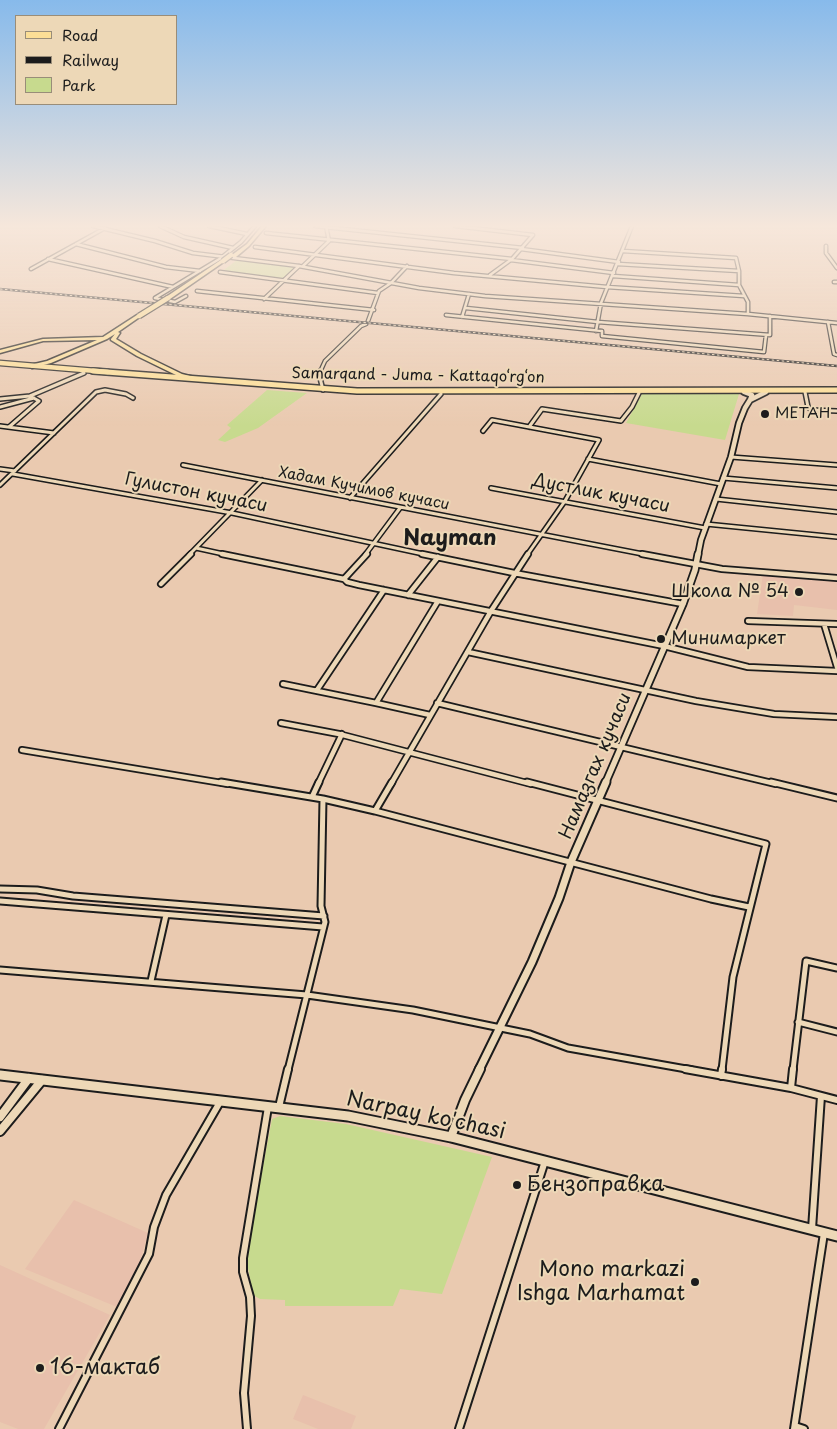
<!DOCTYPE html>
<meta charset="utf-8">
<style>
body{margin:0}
#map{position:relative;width:837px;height:1429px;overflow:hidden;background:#eacab0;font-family:"Playpen Sans",sans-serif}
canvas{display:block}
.legend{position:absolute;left:15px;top:15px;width:162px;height:90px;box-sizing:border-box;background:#edd8b7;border:1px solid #998d79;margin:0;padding:6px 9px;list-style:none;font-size:15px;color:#1c1c1c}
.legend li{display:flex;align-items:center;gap:10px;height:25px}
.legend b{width:25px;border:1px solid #998d79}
</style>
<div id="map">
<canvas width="837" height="1429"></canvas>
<ul class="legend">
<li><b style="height:6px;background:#fcde96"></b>Road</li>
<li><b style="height:6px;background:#1c1c1c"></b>Railway</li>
<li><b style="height:14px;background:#c7da8e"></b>Park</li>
</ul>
</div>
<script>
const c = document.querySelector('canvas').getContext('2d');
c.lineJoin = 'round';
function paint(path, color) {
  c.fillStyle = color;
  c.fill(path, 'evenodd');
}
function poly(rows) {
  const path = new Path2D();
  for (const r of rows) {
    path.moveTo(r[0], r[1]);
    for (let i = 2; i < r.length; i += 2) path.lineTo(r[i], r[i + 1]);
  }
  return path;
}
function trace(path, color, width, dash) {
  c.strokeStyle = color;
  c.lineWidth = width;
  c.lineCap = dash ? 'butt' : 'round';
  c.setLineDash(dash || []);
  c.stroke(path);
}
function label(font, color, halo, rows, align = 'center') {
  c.font = font + ' "Playpen Sans",sans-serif';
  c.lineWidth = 4;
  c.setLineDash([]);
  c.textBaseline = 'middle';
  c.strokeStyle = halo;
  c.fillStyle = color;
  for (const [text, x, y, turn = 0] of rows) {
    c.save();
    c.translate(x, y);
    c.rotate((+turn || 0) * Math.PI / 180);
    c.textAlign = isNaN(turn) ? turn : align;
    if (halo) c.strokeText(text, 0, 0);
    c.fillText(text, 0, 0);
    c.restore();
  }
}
paint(poly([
 [763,574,837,578,837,610,794,605,793,616,757,614],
 [74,1200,148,1233,138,1268,117,1307,25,1269],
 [0,1265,110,1315,44,1429,18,1429,0,1422],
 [303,1395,356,1416,351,1429,318,1429,293,1419]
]), '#e8c0ac');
paint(poly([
 [237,260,297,266,283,279,221,272],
 [267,390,307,393,258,428,225,442,218,440,231,428,227,425],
 [642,394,739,394,725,440,626,423],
 [280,1116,346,1124,492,1157,442,1294,400,1289,393,1306,285,1306,285,1300,260,1299,253,1295,246,1257,272,1119]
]), '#c7da8e');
const minorFar4 = poly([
 [93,226,155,241,193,253,299,266,419,288,485,296,748,314,837,323],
 [160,226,184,237,233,248],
 [209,226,247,234],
 [315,226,523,248],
 [455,226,533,235,512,259,490,275],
 [266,233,512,259],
 [76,244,166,267,200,271],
 [826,246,826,253,837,268],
 [255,247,454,273,607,287,744,296],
 [521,249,619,262],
 [623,251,736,258,739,271],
 [48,259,173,287],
 [511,260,614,273],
 [618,264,739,271,739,285],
 [303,266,329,241,326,226],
 [31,269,105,228],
 [220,272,378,293],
 [613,276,739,285,748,302,748,314],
 [834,282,837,282],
 [197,291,374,310],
 [186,296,175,302,155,298,221,258,241,242,255,226],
 [264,299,299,266],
 [466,308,598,322,770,335,770,316],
 [446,315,602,331,602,336,764,352,766,335],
 [462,317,469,294],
 [368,321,379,291,391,283,407,266],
 [828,322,834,354,837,355],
 [596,331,601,303,632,226],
 [320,372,325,361,361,326,366,324]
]);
const minorFar3 = poly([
 [320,371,319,374,323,390],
 [805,392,808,407,811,410,837,411],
 [0,399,30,396],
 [0,407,34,398],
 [0,426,54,433],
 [9,427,39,401,30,396,84,373],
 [529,427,542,409,621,421,632,407,639,393],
 [483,431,492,420,599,440,565,501,527,555],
 [731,457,837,465],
 [588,459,721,484],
 [183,465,648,555],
 [0,469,15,471],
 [13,474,232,513,428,555],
 [723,478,837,488],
 [0,485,96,392,105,390,126,394,133,398],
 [491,488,705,528],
 [350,498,441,394],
 [716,499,837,512],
 [706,524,837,537],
 [196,548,228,555],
 [189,555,262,480],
 [365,555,400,508]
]);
const minorFar2 = poly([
 [222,554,344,579,347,582,359,585,664,646,748,667,837,671],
 [422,554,514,573,683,604],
 [642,554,722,569,837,578],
 [344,579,367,554],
 [161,584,191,554],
 [408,595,438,557],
 [748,621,837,624],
 [824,624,837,667],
 [468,652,696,701,774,714,837,717],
 [283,684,376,703,438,601],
 [317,690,384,590],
 [376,703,430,715],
 [437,703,776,784],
 [281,723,339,734,531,784],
 [22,750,228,784],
 [318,784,342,734],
 [391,784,491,611,528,554]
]);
const minorFar1 = poly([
 [221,782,323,799,375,811,711,899,749,907],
 [527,782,766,844,733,977,722,1070],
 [771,782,837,798],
 [312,797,319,782],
 [375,811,392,782],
 [0,889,37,890,73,896,324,916],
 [0,901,323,927],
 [0,970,307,995,413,1010,530,1034,568,1048,692,1070],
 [151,981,166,915],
 [798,1022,837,1032],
 [288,1070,325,922,321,906,323,799],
 [793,1070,806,961,837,968]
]);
const minor = poly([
 [685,1069,791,1088,837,1100],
 [721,1076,722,1069],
 [791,1088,793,1069],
 [279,1107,288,1069],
 [812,1229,821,1096],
 [795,1426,804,1429],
 [59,1429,149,1254,154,1227,166,1195,220,1102],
 [247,1429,244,1393,251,1316,250,1297,243,1272,243,1258,268,1107],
 [459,1429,545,1161],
 [794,1429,824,1233]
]);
const tertiaryFar3 = poly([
 [744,392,752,395,750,400],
 [698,555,701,540,731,457,739,423,745,408,750,400,766,392]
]);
const tertiaryFar2 = poly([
 [605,784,683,604,695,570,698,554]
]);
const tertiaryFar1 = poly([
 [479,1070,532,962,559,898,571,862,606,782]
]);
const tertiary = poly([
 [0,1117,29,1078],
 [0,1131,42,1080],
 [451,1137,465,1100,480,1069]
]);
const secondary = poly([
 [0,1075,348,1116,451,1137,837,1236]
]);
const primaryFar1 = poly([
 [0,363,108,372]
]);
const primary = poly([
 [93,371,357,391,837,390]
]);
const trunk = poly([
 [262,226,266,226,249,246,236,257,232,257,232,255,247,244,262,226],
 [221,260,225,261,170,299,166,299,166,297,221,260],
 [137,315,141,316,118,332,120,333,116,339,141,354,182,374,202,379,202,381,178,376,137,356,111,340,111,339,115,334,107,339,51,363,32,368,29,366,30,365,47,361,97,340,43,341,0,353,0,350,43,339,103,337,137,315]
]);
trace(minorFar4, '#1c1c1c', 5);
trace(minorFar3, '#1c1c1c', 6);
trace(minorFar2, '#1c1c1c', 8);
trace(minorFar1, '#1c1c1c', 9);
trace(minor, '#1c1c1c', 10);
trace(tertiaryFar3, '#1c1c1c', 8);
trace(tertiaryFar2, '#1c1c1c', 9);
trace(tertiaryFar1, '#1c1c1c', 11);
trace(tertiary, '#1c1c1c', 12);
trace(secondary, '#1c1c1c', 13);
trace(primaryFar1, '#1c1c1c', 7);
trace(primary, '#1c1c1c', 8);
trace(trunk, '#1c1c1c', 3);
trace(minorFar4, '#edd8b7', 2.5);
trace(minorFar3, '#edd8b7', 3);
trace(minorFar2, '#edd8b7', 4.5);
trace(minorFar1, '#edd8b7', 5);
trace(minor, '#edd8b7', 6);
trace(tertiaryFar3, '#edd8b7', 4.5);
trace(tertiaryFar2, '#edd8b7', 5.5);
trace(tertiaryFar1, '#edd8b7', 7);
trace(tertiary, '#edd8b7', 8);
trace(secondary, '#edd8b7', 9);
trace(primaryFar1, '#fcde96', 4.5);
trace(primary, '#fcde96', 5);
paint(trunk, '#fcde96');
const rail = poly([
 [0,289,837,366]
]);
trace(rail, '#1c1c1c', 2.5);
trace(rail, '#edd8b7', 1, [2.5]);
const trunkBridge = poly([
 [223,261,231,255],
 [139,316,168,298]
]);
trace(trunkBridge, '#1c1c1c', 7, []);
trace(trunkBridge, '#fcde96', 4.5);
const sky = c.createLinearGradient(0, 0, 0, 426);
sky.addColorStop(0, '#87baeb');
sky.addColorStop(0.53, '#f6e7db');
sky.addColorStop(1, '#f6e7db00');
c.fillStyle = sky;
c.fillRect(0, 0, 837, 426);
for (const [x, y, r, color] of [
 [765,414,5,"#1c1c1c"],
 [799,592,5,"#1c1c1c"],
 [661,639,5,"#1c1c1c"],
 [517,1185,5,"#1c1c1c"],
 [695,1282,5,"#1c1c1c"],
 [40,1368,5,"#1c1c1c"]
]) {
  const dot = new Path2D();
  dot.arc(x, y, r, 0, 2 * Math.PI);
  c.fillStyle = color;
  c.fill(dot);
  trace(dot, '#edd8b7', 2);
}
label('15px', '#1c1c1c', '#edd8b7', [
 ["Samarqand - Juma - Kattaqo‘rg‘on",418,376,1],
 ["Хадам Кучимов кучаси",364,489,11]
]);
label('15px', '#1c1c1c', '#edd8b7', [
 ["МЕТАН",775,414]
], 'left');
label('18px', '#1c1c1c', '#edd8b7', [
 ["Гулистон кучаси",196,493,11],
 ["Дустлик кучаси",601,494,11],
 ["Намазгах кучаси",596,766,-67]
]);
label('18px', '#1c1c1c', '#edd8b7', [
 ["Школа № 54",789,592],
 ["Минимаркет",671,639,"left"]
], 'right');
label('21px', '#1c1c1c', '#edd8b7', [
 ["Narpay ko'chasi",426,1116,12]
]);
label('21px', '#1c1c1c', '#edd8b7', [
 ["Бензоправка",527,1185],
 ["Mono markazi",685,1270,"right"],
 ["Ishga Marhamat",685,1294,"right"],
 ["16-мактаб",50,1368]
], 'left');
label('bold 22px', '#1c1c1c', '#edd8b7', [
 ["Nayman",450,539]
]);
</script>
